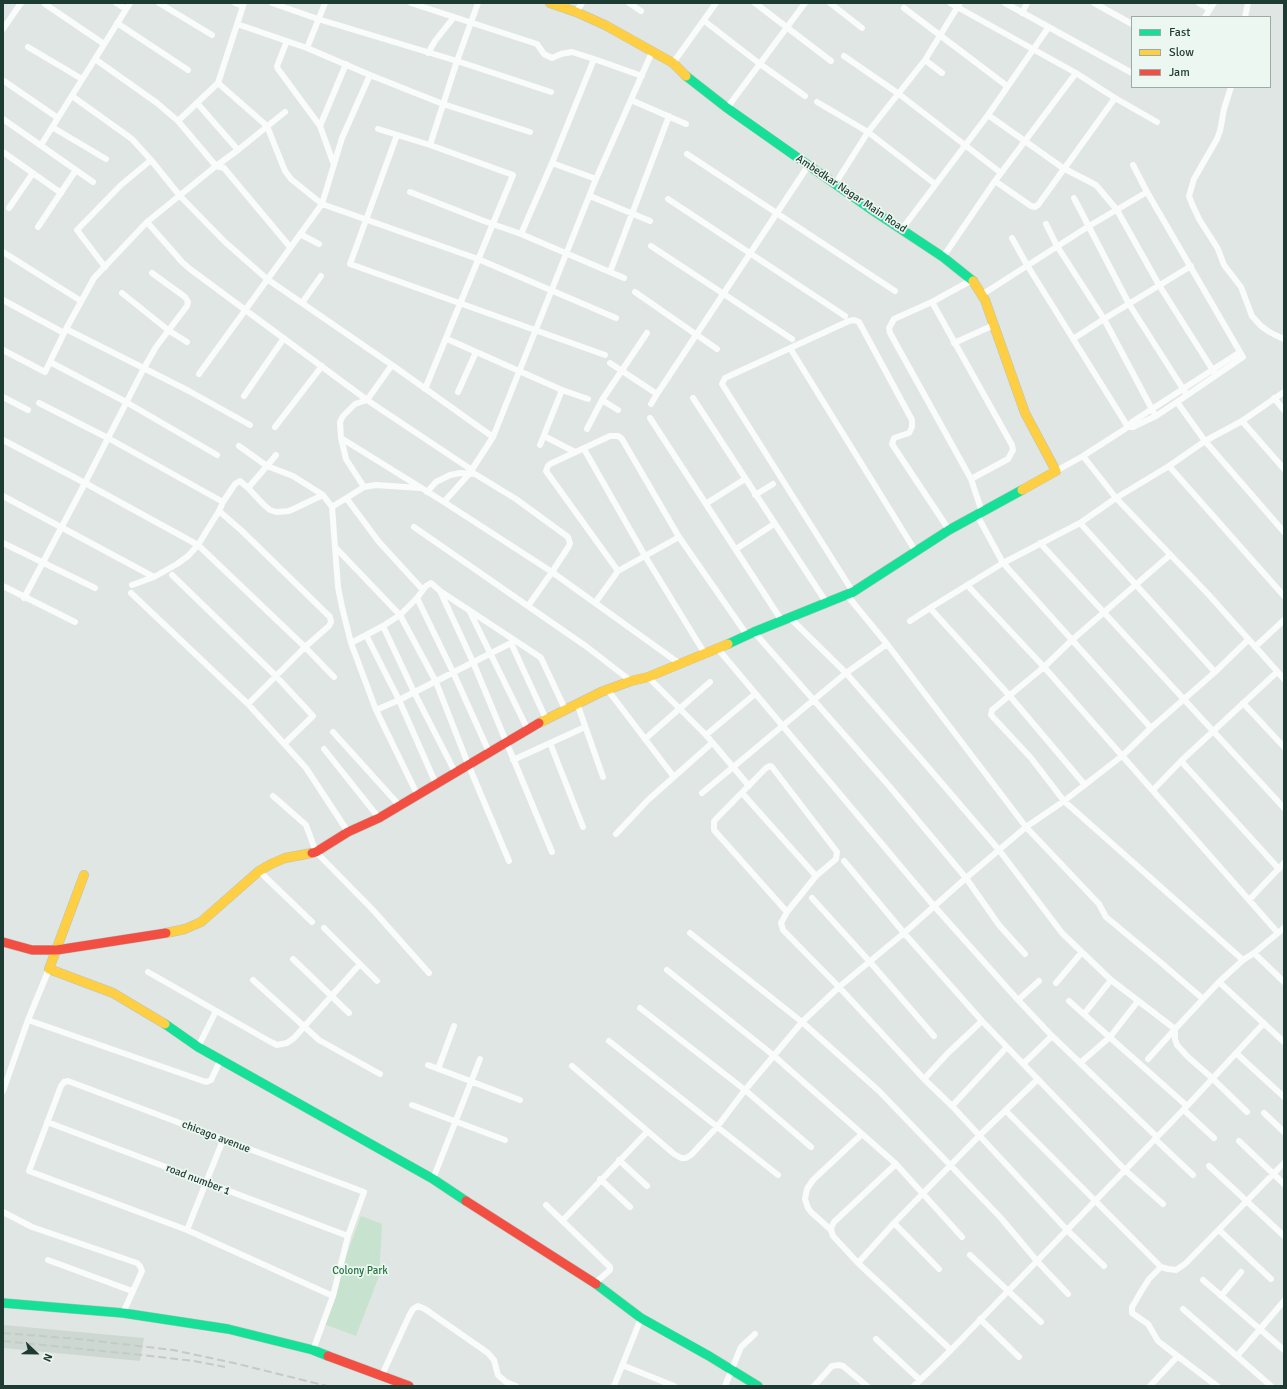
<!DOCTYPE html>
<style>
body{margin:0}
#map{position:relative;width:1287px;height:1389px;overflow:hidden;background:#e0e6e3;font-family:Signika,sans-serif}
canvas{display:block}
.frame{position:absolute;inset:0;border:4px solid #1d3b32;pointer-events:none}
.legend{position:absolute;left:1131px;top:16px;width:140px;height:72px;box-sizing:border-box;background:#edf7f1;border:1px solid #9aaca5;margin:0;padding:5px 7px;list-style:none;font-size:12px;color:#1d3b32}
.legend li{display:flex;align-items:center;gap:8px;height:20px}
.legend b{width:20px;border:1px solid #9aaca5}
.north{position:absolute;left:16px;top:1333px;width:40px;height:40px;-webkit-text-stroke:3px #edf7f1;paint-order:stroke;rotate:112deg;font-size:11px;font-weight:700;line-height:16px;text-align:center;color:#1d3b32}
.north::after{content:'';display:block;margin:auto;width:14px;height:18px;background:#1d3b32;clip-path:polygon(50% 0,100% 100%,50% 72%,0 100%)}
</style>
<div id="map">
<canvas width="1287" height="1389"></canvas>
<div class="frame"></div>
<ul class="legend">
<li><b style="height:5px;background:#16e098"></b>Fast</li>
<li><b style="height:5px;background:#ffcf43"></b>Slow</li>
<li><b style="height:5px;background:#f24e42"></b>Jam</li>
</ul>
<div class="north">N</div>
</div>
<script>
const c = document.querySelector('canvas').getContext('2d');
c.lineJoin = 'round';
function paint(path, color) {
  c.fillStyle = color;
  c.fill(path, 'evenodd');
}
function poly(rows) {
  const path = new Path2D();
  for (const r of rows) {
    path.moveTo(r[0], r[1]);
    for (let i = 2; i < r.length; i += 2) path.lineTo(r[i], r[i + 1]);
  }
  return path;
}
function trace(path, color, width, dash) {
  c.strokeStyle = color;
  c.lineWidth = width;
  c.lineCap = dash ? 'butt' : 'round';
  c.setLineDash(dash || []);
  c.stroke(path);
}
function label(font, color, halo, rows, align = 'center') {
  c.font = font + ' Signika,sans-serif';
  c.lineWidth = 3.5;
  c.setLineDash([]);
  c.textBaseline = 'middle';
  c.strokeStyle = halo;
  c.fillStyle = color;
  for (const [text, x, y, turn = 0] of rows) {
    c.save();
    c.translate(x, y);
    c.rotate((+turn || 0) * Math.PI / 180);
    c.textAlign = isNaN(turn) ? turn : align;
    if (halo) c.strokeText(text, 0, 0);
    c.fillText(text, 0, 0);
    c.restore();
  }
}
paint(poly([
 [3,1325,144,1338,140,1361,3,1348]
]), '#cdd8d3');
paint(poly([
 [361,1216,382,1224,379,1276,356,1336,321,1323]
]), '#c7e2ce');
const fast = poly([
 [686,76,727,108,872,210,943,257,973,281],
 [728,644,754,632,853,592,949,530,1022,490],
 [165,1024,198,1047,433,1179,466,1201],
 [596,1284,641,1318,709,1356,758,1386],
 [3,1303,123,1313,228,1329,313,1350,328,1356]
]);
const slow = poly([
 [550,3,576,12,605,25,673,63,686,76],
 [973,281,985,300,1025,413,1056,471,1022,490],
 [539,723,601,692,631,681,648,677,728,644],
 [84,875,49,969,113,993,165,1024],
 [166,933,185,929,201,922,259,871,271,864,285,858,312,853]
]);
const jam = poly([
 [312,853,316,852,348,832,379,818,539,723],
 [3,942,32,950,57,950,166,933],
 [466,1201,596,1284],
 [328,1356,409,1386]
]);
trace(fast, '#b8c3bf', 10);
trace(slow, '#b8c3bf', 10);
trace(jam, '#b8c3bf', 10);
trace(poly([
 [116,3,126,9],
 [159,3,212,35],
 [235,3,243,6],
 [272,3,318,19,457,61,551,92],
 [411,3,537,44,544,54,552,58,561,54,572,52,597,60,642,76],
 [629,3,641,11],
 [755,3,831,61],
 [830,3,862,28],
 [950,3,1076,73],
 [1005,3,1132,73],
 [1094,3,1132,24],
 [1199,3,1210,9],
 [45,4,104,44],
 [904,8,1007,86],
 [576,12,582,3],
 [1022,13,1027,3],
 [1205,17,1214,3],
 [1245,17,1248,3],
 [117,23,188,70],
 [707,23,760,64,805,96],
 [237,24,307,48,370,75,443,104,530,132],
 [3,29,21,3],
 [287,41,277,66,278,69,320,126],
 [28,47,82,79],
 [307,48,325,3],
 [428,53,435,41,454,17],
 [844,56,899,94,1001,173],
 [95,59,157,103,178,121,216,166,224,168,290,247],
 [925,60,942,73],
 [673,63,716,3],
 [4,81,58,118],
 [218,83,267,126,285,171,291,179,322,204,478,259,616,318],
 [1231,87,1224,109,1220,131,1217,139,1194,179,1189,196,1192,204,1199,219,1218,249,1224,265,1241,287,1252,316,1261,326,1268,331,1275,335,1284,339],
 [72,96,132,139,151,160,180,196,225,242,267,279,392,365,493,437],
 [631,100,686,124],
 [817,102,868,132,935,184],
 [197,103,238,150],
 [727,108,805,3],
 [988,115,1063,168,1096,185,1117,210,1159,285,1214,372],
 [3,119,93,182],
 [178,121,218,83,244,3],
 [52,127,106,159],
 [378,129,430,145,513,175,425,389],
 [397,135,350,264,605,355],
 [41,145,130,3],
 [430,145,457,61,478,3],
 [3,152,61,193],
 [687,154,895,291],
 [552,163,596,179],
 [334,165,320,126,346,64],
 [1133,165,1147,192,1240,352],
 [995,181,1031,206,1035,207,1038,205,1115,98],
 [835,184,868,132,925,60,960,3],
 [410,192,484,221,521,234,624,278],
 [590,196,650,221],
 [1074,198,1129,304,1185,392],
 [668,199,845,316],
 [9,208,33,173],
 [147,222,182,262,190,269,367,400,472,470],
 [1046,224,1057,246,1104,319,1154,413],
 [38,227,76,170],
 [902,229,988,115,1048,28],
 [300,234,319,244],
 [521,234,552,163,594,59],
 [1012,238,1027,265,1128,427],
 [651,246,792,339],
 [3,252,81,301],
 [943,257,995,181,1076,73,1115,98,1157,122],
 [105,267,77,230,121,185,151,160],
 [610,272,669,116],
 [635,292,717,349],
 [122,293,168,330,187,342],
 [983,294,1089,226,1147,192],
 [3,300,64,333],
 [932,302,972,280],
 [302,303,321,276],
 [66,329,189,391,250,425],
 [447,339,562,390,540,445],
 [1073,339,1104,319,1191,266],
 [954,343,994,325],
 [790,348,916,552],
 [3,350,45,372,66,329,94,278,147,222,216,166,238,150,285,112],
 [50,362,126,402,217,455],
 [610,363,657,394,651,404],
 [392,365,367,400,355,404,343,416,340,422,341,438,444,502,552,572,680,664],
 [199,374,322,204,342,138,370,75],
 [562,390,588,399],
 [458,392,476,352],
 [657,394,808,166],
 [244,396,284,338],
 [3,397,28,410],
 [693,398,826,602],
 [1274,398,1284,410],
 [602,400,618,410],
 [1177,402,1205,441,1284,532],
 [39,403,108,438,223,502],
 [650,418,782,621],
 [1242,421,1284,469],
 [275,427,322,366],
 [587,429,602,400,647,333],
 [544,436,575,452],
 [341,438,346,459,364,487],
 [3,440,85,483,198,545,305,647,334,677],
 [239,446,267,466,276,455],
 [584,449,645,556,705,654],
 [1083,456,1116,498,1209,595,1284,679],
 [1169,466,1284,596],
 [1056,471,1083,456,1125,429,1132,422,1240,352,1243,357,1177,402,1156,416,1133,427,1128,427],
 [971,479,1008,459,1013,450,1012,445,932,302,894,319,889,328,890,333,971,479,982,512],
 [248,488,264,505,270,510,276,512,289,511,323,495],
 [427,492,436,482,450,475,460,473,475,474,516,499,568,537,570,543,569,546,552,572,528,606],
 [755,495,773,484],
 [3,496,154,577],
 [347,499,379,542,423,590],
 [444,502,469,474,493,437,596,179,652,52],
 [707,503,745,479],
 [332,507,364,487,376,485,420,488],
 [219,511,242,531,330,617,331,622,329,626,305,647,248,704],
 [977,515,1003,563,1151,728],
 [1080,523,1215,672],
 [414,527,587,647,631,681],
 [679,537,618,571,546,471,548,466,550,464,610,436,618,436,622,439,679,537,747,635],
 [3,543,95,588],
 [1040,543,1284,808],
 [335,547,400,615,436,682,468,764,509,861],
 [736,549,774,524],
 [1170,555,1072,640,1044,667,992,710,991,715,1031,758,1064,801,1243,960],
 [172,575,275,675,313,716,284,744],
 [132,585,154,577,177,564,188,556,198,545,219,511,223,502,235,484,240,481,248,488,267,466,293,476,323,495,332,507,338,587,342,607,351,643,376,710,417,794],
 [967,585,1044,667,1278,933],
 [3,586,75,622],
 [440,591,473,662,552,852],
 [853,592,722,384,725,378,849,321,854,320,859,322,912,420,912,427,909,433,894,438,892,444,949,530],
 [131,593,248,704,306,768,348,832],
 [846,594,887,644,1026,827,1099,904,1106,917,1159,961,1203,999],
 [24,598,85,483,144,368,156,347,187,306,188,302,185,297,152,273],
 [417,598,453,672,489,752],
 [595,603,618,571],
 [469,610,528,730],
 [790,618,846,673,921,759,999,850,1062,933,1111,980,1175,1029,1148,1059],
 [910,621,930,608],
 [383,626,414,692,455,772],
 [754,632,890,787,966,878,999,925,1025,954],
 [366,635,399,700,436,784],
 [351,643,383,626,400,615,417,598,426,586,431,583,440,591,537,655,541,658,565,709],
 [511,643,546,719],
 [1255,647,1284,620],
 [718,649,934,906,1018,1000,1052,1036,1157,1137],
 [648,677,706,735,749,786],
 [607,689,674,777],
 [577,703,603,777],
 [1243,703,1284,747],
 [376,710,399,700,515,641],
 [333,732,399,805],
 [706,735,755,694],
 [645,739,710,682],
 [550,743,583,827],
 [324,749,379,818],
 [513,760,585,727],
 [1181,761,1279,869],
 [1085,785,1009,695,930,608,1003,563,1080,523,1116,498,1169,466,1205,441,1242,421,1284,392],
 [1153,790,1181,761,1277,672],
 [702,793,846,673,887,644],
 [742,793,816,876],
 [273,796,306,825,316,852,373,910,429,973],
 [616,834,648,800,712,743],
 [844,861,904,933,982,1021,1125,1170,1163,1204],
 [259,871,312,922],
 [812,898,870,962,934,1036],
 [1249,900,1284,863],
 [787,912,714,830,714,821,766,768,770,766,772,767,837,852,836,859,816,876,787,912,781,923,783,930,839,987,924,1079,952,1106,1067,1230,1104,1266],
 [324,928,377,981],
 [690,933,802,1022,879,1091,1000,1217,1037,1261,1068,1294],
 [1254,953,1284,982],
 [293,959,349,1013],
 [667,970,773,1055,896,1164,962,1237],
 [148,972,269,1041,277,1045,287,1043,294,1038,360,964],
 [253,980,319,1040,380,1074],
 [1219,982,1284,1042],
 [1056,983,1082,952],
 [1018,1000,1039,981],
 [1069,1001,1187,1106],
 [640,1008,745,1090,811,1147],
 [1084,1014,1111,980],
 [28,1020,206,1082,211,1080,221,1059],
 [609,1041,778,1175],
 [198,1047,216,1011],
 [1236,1053,1284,1097],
 [1080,1063,1110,1037,1138,1001],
 [1023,1064,1052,1036],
 [428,1065,520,1100],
 [572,1066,674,1154,681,1158,686,1158,691,1155,717,1127,745,1090,802,1022,839,987,904,933,966,878,1026,827,1064,801,1122,756,1151,728,1215,672,1248,640],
 [438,1069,454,1026],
 [924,1079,948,1053,982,1021],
 [3,1091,28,1020,49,969],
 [412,1105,505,1140],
 [952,1106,1007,1047],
 [1184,1110,1214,1138],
 [1006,1111,1161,1267,1168,1269,1176,1270,1185,1264,1284,1163],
 [1247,1112,1212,1078,1188,1057,1177,1045,1175,1039,1175,1029,1219,982,1243,960,1254,953,1284,928],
 [1264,1113,1284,1132],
 [47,1122,348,1236],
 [1155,1139,1193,1175],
 [1239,1141,1284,1184],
 [619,1160,647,1186],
 [1209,1166,1284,1236],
 [433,1179,480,1059],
 [600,1179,630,1207],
 [546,1205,610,1267,610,1270,595,1283],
 [3,1212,32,1227,137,1263,140,1266,142,1271,123,1313],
 [563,1220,647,1132],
 [894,1223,939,1269],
 [187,1230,223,1140],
 [831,1230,811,1212,808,1208,805,1199,807,1189,813,1180,862,1134],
 [1219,1230,1271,1279],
 [970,1255,1041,1322],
 [48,1260,132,1291],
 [858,1263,833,1236,831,1230,832,1226,834,1222,896,1164],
 [1161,1267,1149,1279,1142,1290,1132,1307,1132,1313,1148,1324,1158,1341,1163,1345,1217,1386],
 [1203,1280,1284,1350],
 [1221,1296,1241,1272],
 [1183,1309,1271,1386],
 [980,1319,1019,1357],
 [876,1339,920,1380],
 [313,1350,333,1296,348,1236,364,1192,68,1081,64,1082,61,1086,29,1171,187,1230,333,1296],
 [951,1350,858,1263,894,1223,980,1135,1038,1079],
 [1237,1356,1284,1301],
 [622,1365,674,1386],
 [382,1375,409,1316,413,1309,418,1306,425,1309,488,1353,494,1360,498,1375,506,1382,516,1386],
 [614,1386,641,1318],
 [725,1386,741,1347,755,1334],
 [814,1386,832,1366,839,1365,843,1366,867,1386],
 [914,1386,951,1350,1187,1106,1264,1023],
 [1150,1386,1177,1357]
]), '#fafbfb', 6);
trace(fast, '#16e098', 9);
trace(slow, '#ffcf43', 9);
trace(jam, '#f24e42', 9);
trace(poly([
 [3,1333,79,1339,173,1350,234,1363,327,1386],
 [3,1341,142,1355,194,1361,225,1367]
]), '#c5cac8', 2, [8, 4]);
label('11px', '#1d3b32', '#edf7f1', [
 ["Ambedkar Nagar Main Road",851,194,34],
 ["chicago avenue",216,1137,21],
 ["road number 1",198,1180,21]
]);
label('11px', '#247540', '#edf7f1', [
 ["Colony Park",360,1271]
]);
</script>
